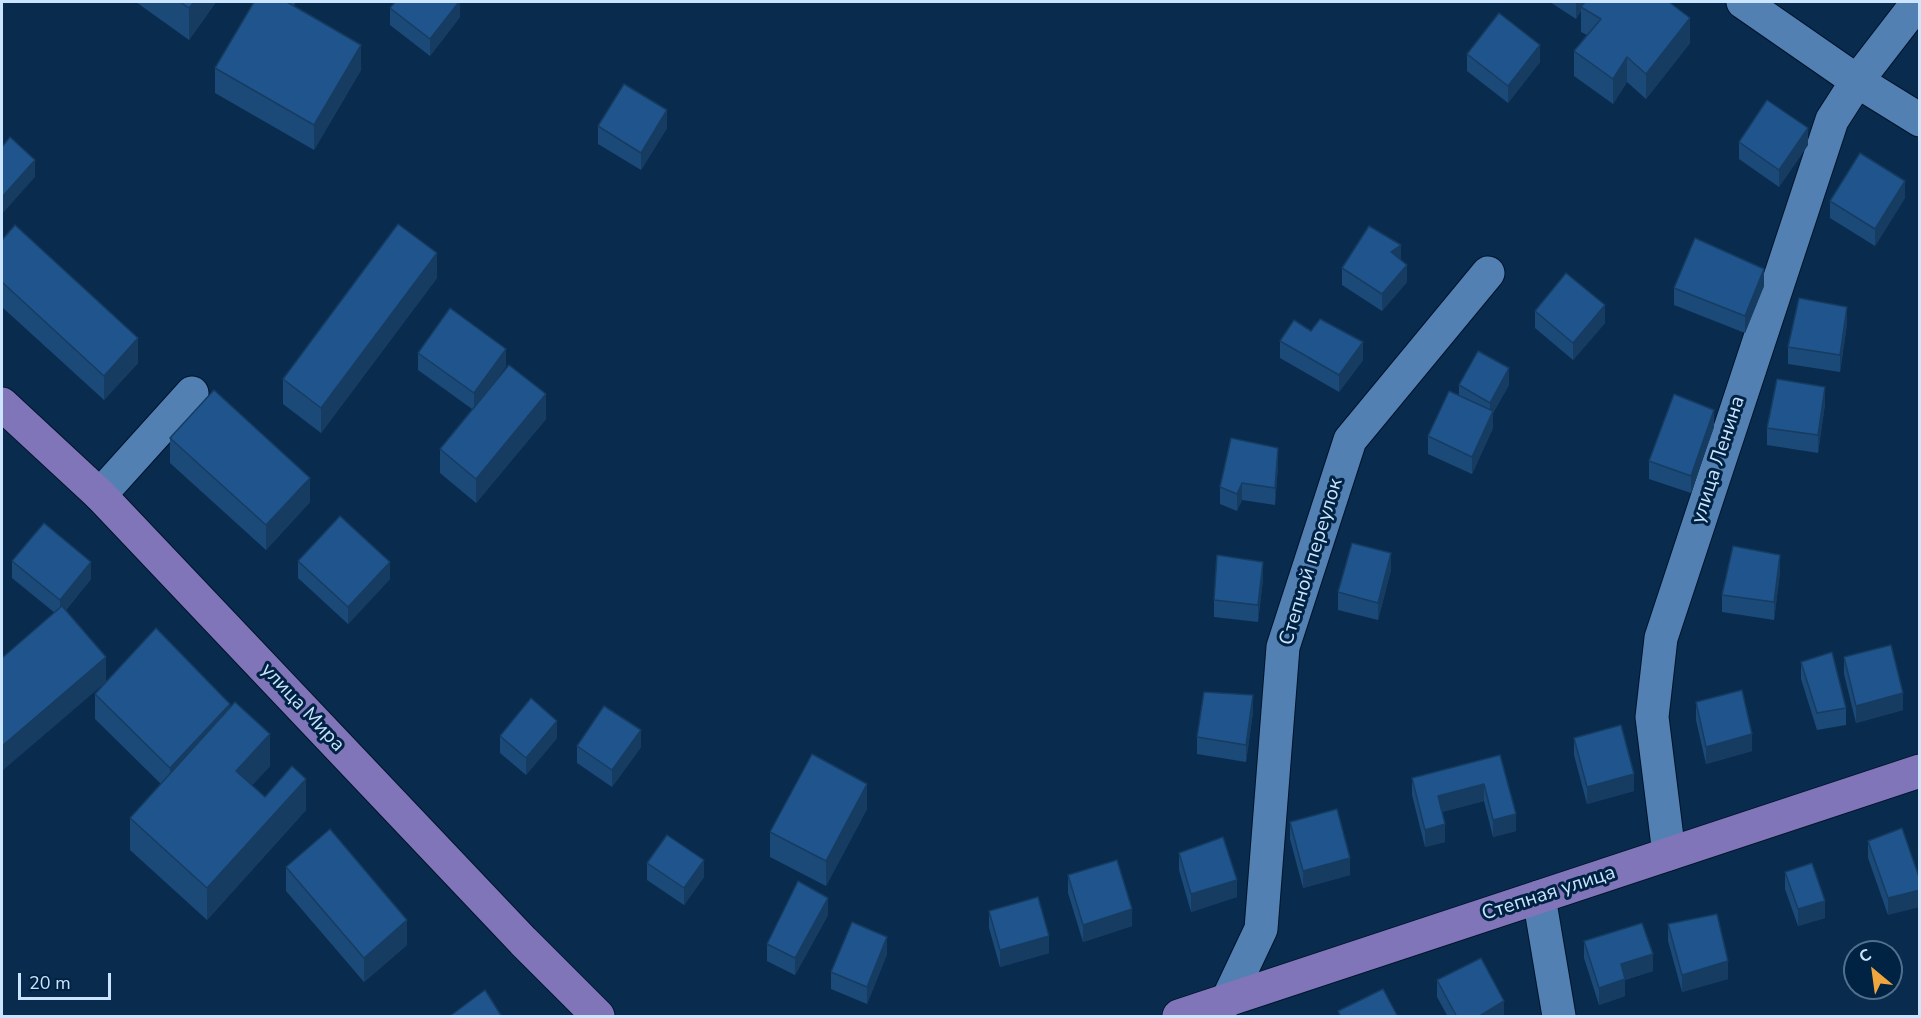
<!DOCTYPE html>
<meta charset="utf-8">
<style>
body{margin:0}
#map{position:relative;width:1921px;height:1018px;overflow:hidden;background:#092c4e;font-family:"Nunito Sans",sans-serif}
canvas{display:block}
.frame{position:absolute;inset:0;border:3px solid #cbe4ff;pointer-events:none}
.north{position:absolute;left:1843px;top:940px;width:60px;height:60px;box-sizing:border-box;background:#002243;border:2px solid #51708e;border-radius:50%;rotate:331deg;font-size:16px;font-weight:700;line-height:24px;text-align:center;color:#cbe4ff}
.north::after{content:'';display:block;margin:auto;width:21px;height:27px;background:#f0a63e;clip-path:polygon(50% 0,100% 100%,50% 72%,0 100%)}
.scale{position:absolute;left:18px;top:973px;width:93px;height:27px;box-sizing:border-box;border:3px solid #cbe4ff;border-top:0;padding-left:8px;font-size:18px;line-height:21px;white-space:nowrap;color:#cbe4ff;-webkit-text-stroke:4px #002243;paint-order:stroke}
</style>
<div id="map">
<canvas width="1921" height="1018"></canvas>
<div class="frame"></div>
<div class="north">С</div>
<div class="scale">20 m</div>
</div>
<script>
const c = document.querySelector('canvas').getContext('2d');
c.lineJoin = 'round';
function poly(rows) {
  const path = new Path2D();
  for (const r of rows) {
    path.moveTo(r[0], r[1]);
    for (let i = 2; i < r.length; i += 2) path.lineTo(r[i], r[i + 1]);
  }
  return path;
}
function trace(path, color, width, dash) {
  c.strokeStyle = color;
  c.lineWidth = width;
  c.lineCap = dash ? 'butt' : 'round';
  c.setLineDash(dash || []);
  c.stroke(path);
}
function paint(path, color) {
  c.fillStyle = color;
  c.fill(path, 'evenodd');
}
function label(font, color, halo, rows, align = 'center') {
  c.font = font + ' "Nunito Sans",sans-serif';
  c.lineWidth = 6;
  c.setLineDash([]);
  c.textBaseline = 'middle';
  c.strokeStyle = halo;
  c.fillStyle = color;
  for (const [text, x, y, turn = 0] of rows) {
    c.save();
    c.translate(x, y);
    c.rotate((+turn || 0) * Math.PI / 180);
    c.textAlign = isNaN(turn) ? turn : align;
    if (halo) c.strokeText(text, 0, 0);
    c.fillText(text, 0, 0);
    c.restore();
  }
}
const minor = poly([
 [1743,2,1857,81,1920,120],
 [100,495,192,393],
 [1669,854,1652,717,1661,638,1832,120,1857,81,1918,2],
 [1539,897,1559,1016],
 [1227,1001,1261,929,1283,647,1350,440,1488,273]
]);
const major = poly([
 [2,404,100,495,523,941,598,1016],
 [1179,1016,1920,771]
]);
trace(minor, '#00142b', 35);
trace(major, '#00142b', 35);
trace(minor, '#5280b2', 33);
trace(major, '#8075b9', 33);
paint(poly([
 [136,2,216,2,189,40],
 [254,2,296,2,294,5,361,70,314,150,215,93,215,68],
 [460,2,460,17,430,56,390,25,390,8],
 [1550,2,1669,2,1690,43,1646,99,1627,82,1613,104,1574,76,1574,51,1587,35,1581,32,1581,11,1576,19],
 [1467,54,1540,62,1508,103,1467,71],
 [598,126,667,128,641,170,598,144],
 [1739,142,1808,145,1779,187,1739,159],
 [1905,198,1875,246,1830,218,1830,201],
 [2,240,138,363,104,400,2,307],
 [1401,260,1407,282,1382,311,1342,285,1342,268],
 [437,278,321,433,283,404,283,379],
 [1764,286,1745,333,1674,305,1674,288],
 [1535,311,1605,323,1573,360,1535,328],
 [1847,324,1840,372,1788,364,1788,347],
 [1311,331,1363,360,1339,392,1280,358,1280,341],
 [418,353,506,366,493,384,546,419,476,503,440,473,440,449,472,409,418,370],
 [1459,385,1509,385,1493,413,1493,428,1472,474,1428,454,1428,436,1459,395],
 [1825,404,1818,453,1767,445,1767,428],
 [1714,427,1691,493,1649,479,1649,461],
 [170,438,310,502,266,550,170,463],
 [1278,465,1275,505,1242,500,1237,511,1220,504,1220,487],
 [12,561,91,579,66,610,106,682,230,707,270,766,252,785,265,797,306,810,207,920,130,850,130,818,161,784,95,719,95,694,104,684,55,613,12,578],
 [298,561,390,579,348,624,298,578],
 [1391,570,1378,620,1338,610,1338,592],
 [1780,572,1774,620,1722,612,1722,595],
 [1263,579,1258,622,1214,617,1214,600],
 [1844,657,1903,710,1856,723,1844,674],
 [1801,662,1846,708,1846,725,1817,730,1801,679],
 [1696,702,1752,751,1706,764,1696,720],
 [1253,712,1246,762,1197,754,1197,737],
 [500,736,557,738,526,775,500,753],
 [1574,738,1634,791,1587,804,1574,755],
 [577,746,641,747,612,787,577,763],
 [1500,755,1516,831,1493,837,1484,801,1442,812,1445,842,1425,847,1412,795,1412,778],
 [867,809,826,886,770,857,770,832],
 [1290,822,1350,875,1303,888,1290,839],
 [1868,841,1920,880,1888,915,1868,858],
 [1179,853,1237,897,1191,912,1179,870],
 [647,863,704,877,684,905,647,880],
 [286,867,407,945,364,982,286,891],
 [1785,872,1825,918,1798,926,1785,889],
 [1068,875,1132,926,1083,942,1068,893],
 [989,911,1049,953,1000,967,989,928],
 [828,915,795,975,767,961,767,944],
 [1668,924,1728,979,1682,992,1668,941],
 [1584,941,1653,971,1625,980,1625,996,1599,1005,1584,958],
 [887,954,867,1004,831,989,831,972],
 [1437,980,1504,1017,1448,1017,1437,997]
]), '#1b4978');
paint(poly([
 [194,2,216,2,189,40,189,8],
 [459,2,460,2,460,17,430,56,430,39],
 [1576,2,1588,2,1581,7,1581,11,1576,19],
 [1690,18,1690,43,1646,99,1646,74],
 [361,45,361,70,314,150,314,125],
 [1540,45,1540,62,1508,103,1508,86],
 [1627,57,1627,82,1613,104,1613,79],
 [667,110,667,128,641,170,641,153],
 [1808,128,1808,145,1779,187,1779,170],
 [35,160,35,177,2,214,2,197],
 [1905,181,1905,198,1875,246,1875,229],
 [1401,245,1401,262,1391,252],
 [437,253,437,278,321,433,321,408],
 [1407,265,1407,282,1382,311,1382,294],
 [1764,269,1764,286,1745,333,1745,316],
 [1605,305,1605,323,1573,360,1573,343],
 [1847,307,1847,324,1840,372,1840,355],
 [138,338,138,363,104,400,104,376],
 [1363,342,1363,360,1339,392,1339,375],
 [506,349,506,366,474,410,474,393],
 [1509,368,1509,385,1493,413,1493,428,1472,474,1472,457,1490,419,1490,403],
 [1825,387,1825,404,1818,453,1818,435],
 [546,394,546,419,476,503,476,479],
 [1714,410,1714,427,1691,493,1691,476],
 [1278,448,1278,465,1275,505,1275,488],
 [310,478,310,502,266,550,266,525],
 [1242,483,1242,500,1237,511,1237,494],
 [1391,553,1391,570,1378,620,1378,603],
 [1780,555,1780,572,1774,620,1774,602],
 [91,562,91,579,60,617,60,600],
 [390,562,390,579,348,624,348,607],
 [1263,562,1263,579,1258,622,1258,605],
 [106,657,106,682,2,771,2,746],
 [1903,693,1903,710,1856,723,1856,706],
 [1253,695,1253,712,1246,762,1246,745],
 [230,704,230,729,170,793,170,768],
 [557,721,557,738,526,775,526,758],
 [641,730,641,747,612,787,612,770],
 [270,734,270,766,236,803,236,771],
 [1752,734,1752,751,1706,764,1706,747],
 [1634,774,1634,791,1587,804,1587,787],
 [306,779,306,810,207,920,207,888],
 [867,784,867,809,826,886,826,861],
 [1484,784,1484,801,1438,813,1438,796],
 [1516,814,1516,831,1493,837,1493,820],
 [1445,824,1445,842,1425,847,1425,830],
 [1350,858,1350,875,1303,888,1303,871],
 [704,860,704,877,684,905,684,888],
 [1237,880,1237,897,1191,912,1191,894],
 [1920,890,1920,907,1888,915,1888,898],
 [828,898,828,915,795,975,795,958],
 [1825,901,1825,918,1798,926,1798,909],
 [1132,909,1132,926,1083,942,1083,925],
 [407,920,407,945,364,982,364,958],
 [1049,936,1049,953,1000,967,1000,950],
 [887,937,887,954,867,1004,867,987],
 [1653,954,1653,971,1625,980,1625,996,1599,1005,1599,988,1621,964],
 [1728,961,1728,979,1682,992,1682,975],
 [1504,1001,1504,1017,1478,1017]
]), '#163c62');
const building = poly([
 [180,2,194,2,189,8,180,2],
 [254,2,287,2,361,45,314,125,215,68,254,2],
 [395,2,459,2,430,39,390,8,395,2],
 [1585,2,1669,2,1690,18,1646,74,1627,57,1613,79,1574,51,1601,19,1581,7,1585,2],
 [1499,13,1540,45,1508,86,1467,54,1499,13],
 [624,84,667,110,641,153,598,126,624,84],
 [1767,100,1808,128,1779,170,1739,142,1767,100],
 [10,137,35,160,2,197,2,147,10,137],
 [1860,153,1905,181,1875,229,1830,201,1860,153],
 [398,224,437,253,321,408,283,379,398,224],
 [15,225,138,338,104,376,2,282,2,240,15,225],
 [1369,226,1401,245,1391,252,1407,265,1382,294,1342,268,1369,226],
 [1695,238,1764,269,1745,316,1674,288,1695,238],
 [1566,273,1605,305,1573,343,1535,311,1566,273],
 [1799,298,1847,307,1840,355,1788,347,1799,298],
 [450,308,506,349,474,393,418,353,450,308],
 [1320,319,1363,342,1339,375,1280,341,1294,320,1311,331,1320,319],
 [1478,351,1509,368,1490,403,1459,385,1478,351],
 [509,365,546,394,476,479,440,449,509,365],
 [1777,379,1825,387,1818,435,1767,428,1777,379],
 [214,390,310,478,266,525,170,438,214,390],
 [1449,391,1493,411,1472,457,1428,436,1449,391],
 [1674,394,1714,410,1691,476,1649,461,1674,394],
 [1231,438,1278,448,1275,488,1242,483,1237,494,1220,487,1231,438],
 [340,516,390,562,348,607,298,561,340,516],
 [44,523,91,562,60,600,12,561,44,523],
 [1352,543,1391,553,1378,603,1338,592,1352,543],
 [1733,546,1780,555,1774,602,1722,595,1733,546],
 [1217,555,1263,562,1258,605,1214,600,1217,555],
 [62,606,106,657,2,746,2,658,62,606],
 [156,628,230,704,170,768,95,694,156,628],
 [1891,645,1903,693,1856,706,1844,657,1891,645],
 [1832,652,1846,708,1817,713,1801,662,1832,652],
 [1742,690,1752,734,1706,747,1696,702,1742,690],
 [1204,692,1253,695,1246,745,1197,737,1204,692],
 [531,698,557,721,526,758,500,736,531,698],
 [235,702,270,734,236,771,265,797,292,766,306,779,207,888,130,818,235,702],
 [604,706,641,730,612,770,577,746,604,706],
 [1621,725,1634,774,1587,787,1574,738,1621,725],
 [812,754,867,784,826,861,770,832,812,754],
 [1500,755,1516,814,1493,820,1484,784,1438,796,1445,824,1425,830,1412,778,1500,755],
 [1337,809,1350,858,1303,871,1290,822,1337,809],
 [1902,828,1920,880,1920,890,1888,898,1868,841,1902,828],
 [330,829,407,920,364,958,286,867,330,829],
 [667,835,704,860,684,888,647,863,667,835],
 [1223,837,1237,880,1191,894,1179,853,1223,837],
 [1117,860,1132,909,1083,925,1068,875,1117,860],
 [1812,863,1825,901,1798,909,1785,872,1812,863],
 [798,881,828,898,795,958,767,944,798,881],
 [1038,897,1049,936,1000,950,989,911,1038,897],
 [1717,914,1728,961,1682,975,1668,924,1717,914],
 [852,922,887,937,867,987,831,972,852,922],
 [1642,923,1653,954,1621,964,1625,979,1599,988,1584,941,1642,923],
 [1481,958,1504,1001,1478,1017,1457,1017,1437,980,1481,958],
 [1383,989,1398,1017,1341,1017,1338,1011,1383,989],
 [485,990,502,1017,451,1017,450,1016,485,990]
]);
paint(building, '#1f558c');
trace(building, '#163c62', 1.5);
label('20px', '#cbe4ff', '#002243', [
 ["улица Ленина",1719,460,-72],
 ["Степной переулок",1312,562,-73],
 ["улица Мира",302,708,47],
 ["Степная улица",1549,894,-18]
]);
</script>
